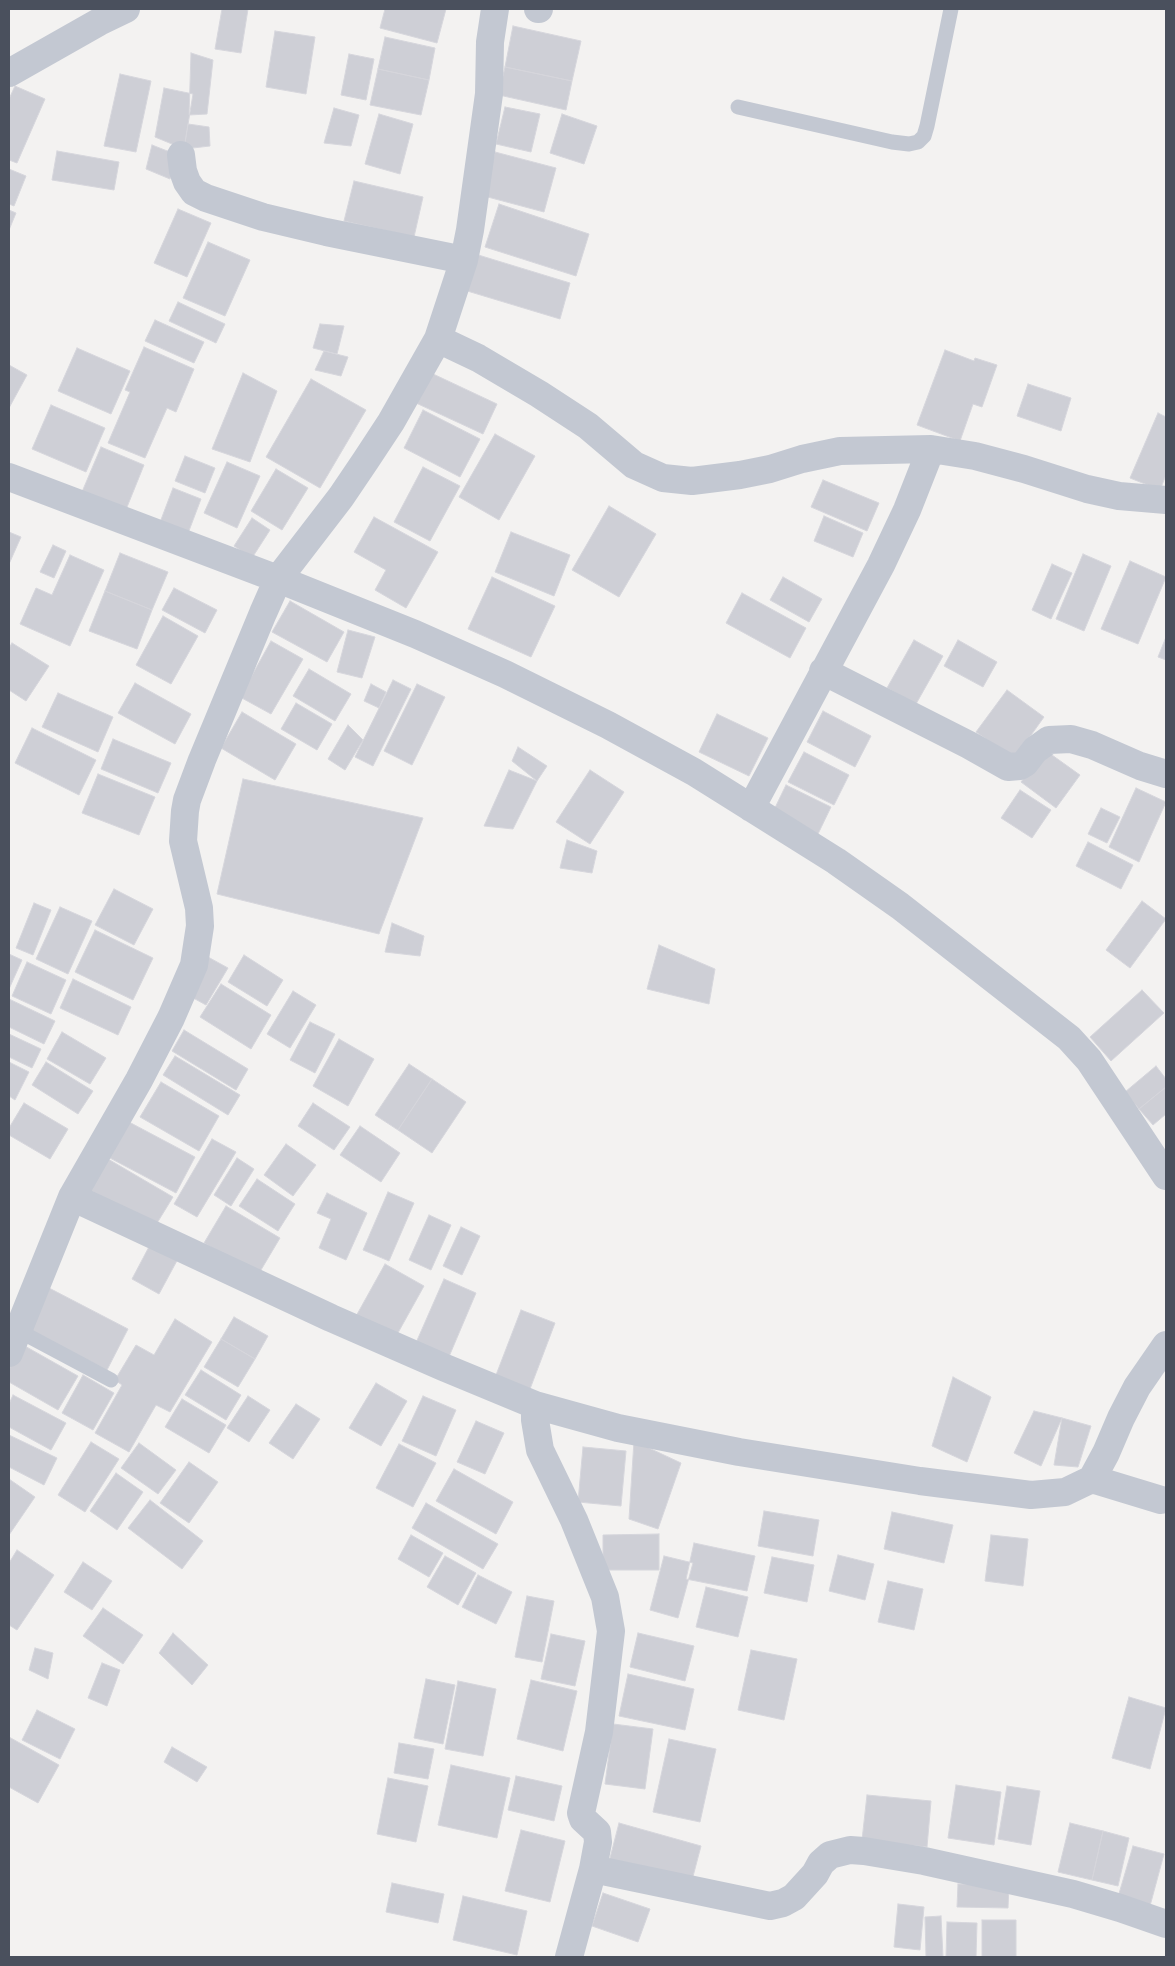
<!DOCTYPE html>
<style>
body{margin:0}
#map{position:relative;width:1175px;height:1966px;overflow:hidden;background:#f3f2f1;font-family:"Public Sans",sans-serif}
canvas{display:block}
.frame{position:absolute;inset:0;border:10px solid #4a505d;pointer-events:none}
</style>
<div id="map">
<canvas width="1175" height="1966"></canvas>
<div class="frame"></div>
</div>
<script>
const c = document.querySelector('canvas').getContext('2d');
c.lineJoin = 'round';
function paint(path, color) {
  c.fillStyle = color;
  c.fill(path, 'evenodd');
}
function poly(rows) {
  const path = new Path2D();
  for (const r of rows) {
    path.moveTo(r[0], r[1]);
    for (let i = 2; i < r.length; i += 2) path.lineTo(r[i], r[i + 1]);
  }
  return path;
}
function trace(path, color, width, dash) {
  c.strokeStyle = color;
  c.lineWidth = width;
  c.lineCap = dash ? 'butt' : 'round';
  c.setLineDash(dash || []);
  c.stroke(path);
}
const building = poly([
 [222,9,248,9,241,53,215,49,222,9],
 [385,9,446,9,437,43,380,28,385,9],
 [513,26,581,41,572,81,505,67,513,26],
 [275,31,315,37,306,94,266,87,275,31],
 [385,37,435,48,429,80,378,69,385,37],
 [191,53,213,60,207,114,189,115,191,53],
 [349,54,374,59,366,100,341,95,349,54],
 [505,67,572,81,566,110,499,95,505,67],
 [378,69,429,80,421,115,370,105,378,69],
 [120,74,151,81,136,152,104,146,120,74],
 [15,86,45,99,17,163,9,160,9,99,15,86],
 [164,88,193,94,184,149,155,137,164,88],
 [505,107,540,114,531,152,496,144,505,107],
 [334,108,359,115,351,146,324,143,334,108],
 [379,114,413,124,400,174,365,164,379,114],
 [562,114,597,126,584,164,550,153,562,114],
 [188,124,209,127,210,146,184,149,188,124],
 [152,145,175,154,170,179,146,169,152,145],
 [57,151,119,162,114,190,52,180,57,151],
 [495,152,556,168,544,212,484,196,495,152],
 [9,169,26,176,14,206,9,204,9,169],
 [354,181,423,197,414,237,344,221,354,181],
 [499,204,589,234,576,276,485,247,499,204],
 [178,209,211,223,187,277,154,263,178,209],
 [9,210,16,213,9,230,9,210],
 [208,242,250,260,225,316,183,298,208,242],
 [475,254,570,283,560,319,464,290,475,254],
 [178,302,225,324,216,343,169,321,178,302],
 [155,320,204,342,194,363,145,341,155,320],
 [320,324,344,326,337,354,313,348,320,324],
 [144,347,194,369,176,412,167,408,145,458,108,443,130,392,125,390,144,347],
 [77,348,130,371,111,414,58,391,77,348],
 [945,350,974,361,975,358,997,365,982,407,973,404,960,441,917,425,945,350],
 [324,351,348,357,341,376,315,370,324,351],
 [9,365,27,375,9,408,9,365],
 [243,373,277,391,250,462,212,449,243,373],
 [431,373,497,404,483,434,416,403,431,373],
 [311,379,366,410,320,488,266,457,311,379],
 [1028,384,1071,398,1061,431,1017,416,1028,384],
 [51,405,105,428,86,472,32,449,51,405],
 [423,410,480,439,460,477,404,448,423,410],
 [1158,413,1166,417,1166,475,1160,490,1130,478,1158,413],
 [495,434,535,456,499,520,459,497,495,434],
 [101,447,144,465,123,517,79,499,101,447],
 [185,456,215,468,205,493,175,481,185,456],
 [227,462,260,476,237,528,204,513,227,462],
 [423,467,460,486,430,541,394,522,423,467],
 [276,469,308,488,282,530,251,511,276,469],
 [823,480,879,503,867,531,811,507,823,480],
 [173,488,201,499,187,536,159,525,173,488],
 [609,506,656,534,619,597,572,570,609,506],
 [824,516,863,533,853,557,814,541,824,516],
 [374,517,438,552,406,608,375,590,386,570,354,552,374,517],
 [252,518,270,530,252,558,234,546,252,518],
 [9,532,21,537,9,564,9,532],
 [511,532,570,555,554,596,495,572,511,532],
 [53,545,66,551,54,578,40,572,53,545],
 [120,553,168,572,152,610,105,591,120,553],
 [1083,554,1111,566,1084,631,1056,619,1083,554],
 [70,555,104,570,70,646,20,624,36,588,52,595,70,555],
 [1130,561,1166,577,1138,644,1101,629,1130,561],
 [1052,564,1072,573,1051,619,1032,610,1052,564],
 [492,577,555,606,531,657,468,629,492,577],
 [783,577,822,599,809,622,770,600,783,577],
 [174,588,217,610,205,633,162,610,174,588],
 [105,591,152,610,137,649,89,631,105,591],
 [742,593,806,628,790,658,726,623,742,593],
 [290,601,344,632,327,662,272,632,290,601],
 [163,616,198,636,171,684,136,665,163,616],
 [348,630,375,637,362,678,337,672,348,630],
 [1166,637,1166,660,1158,657,1166,637],
 [914,640,943,656,916,704,887,688,914,640],
 [958,640,997,662,983,687,944,666,958,640],
 [271,641,303,659,271,714,240,697,271,641],
 [12,643,49,666,26,701,9,690,9,648,12,643],
 [309,669,351,694,335,721,293,696,309,669],
 [393,680,411,689,373,766,355,757,393,680],
 [135,683,191,714,175,744,118,713,135,683],
 [371,684,386,692,379,708,364,701,371,684],
 [417,684,445,697,412,765,384,751,417,684],
 [1007,690,1044,717,1014,759,976,732,1007,690],
 [58,693,113,717,98,752,42,727,58,693],
 [296,703,332,724,317,750,281,729,296,703],
 [823,711,871,736,855,767,807,742,823,711],
 [242,712,296,744,275,780,221,748,242,712],
 [717,714,768,738,749,776,699,752,717,714],
 [348,725,363,740,345,770,328,759,348,725],
 [32,728,96,760,79,795,15,763,32,728],
 [113,739,171,763,158,793,101,769,113,739],
 [518,747,547,766,537,781,512,761,518,747],
 [1045,750,1080,775,1056,808,1021,782,1045,750],
 [804,752,849,775,834,805,788,782,804,752],
 [509,770,537,781,513,829,484,826,509,770],
 [590,770,624,792,590,844,556,822,590,770],
 [98,774,155,797,139,835,82,813,98,774],
 [243,779,423,818,379,934,217,894,243,779],
 [786,785,831,807,817,836,772,814,786,785],
 [1136,788,1166,802,1139,862,1109,847,1136,788],
 [1020,790,1051,810,1032,838,1001,818,1020,790],
 [1101,808,1120,817,1107,843,1088,834,1101,808],
 [567,840,597,851,592,873,560,868,567,840],
 [1088,842,1133,865,1121,889,1076,866,1088,842],
 [114,889,153,909,134,945,95,925,114,889],
 [1142,901,1166,919,1130,968,1106,950,1142,901],
 [34,903,51,910,33,955,16,948,34,903],
 [60,907,92,921,68,974,36,959,60,907],
 [392,923,424,936,420,956,385,952,392,923],
 [95,930,153,958,133,1000,75,972,95,930],
 [659,945,715,969,709,1004,647,989,659,945],
 [9,954,22,960,9,989,9,954],
 [244,955,283,980,267,1006,228,982,244,955],
 [208,957,228,968,206,1005,186,994,208,957],
 [27,962,66,980,51,1014,12,996,27,962],
 [73,979,131,1007,118,1035,60,1008,73,979],
 [221,984,271,1015,251,1049,200,1017,221,984],
 [1142,990,1164,1013,1111,1061,1090,1037,1142,990],
 [293,991,316,1005,290,1048,267,1034,293,991],
 [9,999,55,1021,44,1044,9,1027,9,999],
 [310,1022,335,1034,315,1073,290,1060,310,1022],
 [184,1030,248,1069,236,1090,172,1051,184,1030],
 [62,1032,106,1058,90,1084,47,1059,62,1032],
 [9,1034,41,1049,32,1068,9,1057,9,1034],
 [339,1039,374,1059,348,1106,313,1086,339,1039],
 [175,1056,240,1095,228,1115,163,1075,175,1056],
 [9,1062,29,1072,15,1100,9,1096,9,1062],
 [46,1062,93,1091,78,1114,32,1085,46,1062],
 [409,1064,432,1079,398,1130,375,1115,409,1064],
 [1156,1066,1166,1079,1166,1087,1139,1109,1125,1092,1156,1066],
 [432,1079,466,1102,432,1153,398,1130,432,1079],
 [161,1082,219,1116,199,1151,140,1117,161,1082],
 [1166,1087,1166,1114,1153,1125,1139,1109,1166,1087],
 [24,1103,68,1129,50,1159,9,1135,9,1128,24,1103],
 [313,1103,350,1127,334,1150,298,1126,313,1103],
 [129,1122,195,1157,176,1193,110,1158,129,1122],
 [360,1126,400,1153,381,1182,340,1155,360,1126],
 [212,1139,236,1152,197,1217,174,1204,212,1139],
 [286,1144,316,1165,293,1196,264,1175,286,1144],
 [237,1158,254,1169,231,1206,214,1195,237,1158],
 [108,1159,173,1197,154,1228,90,1190,108,1159],
 [257,1179,295,1204,278,1231,239,1206,257,1179],
 [388,1192,414,1203,389,1261,363,1250,388,1192],
 [327,1193,367,1213,346,1260,319,1248,331,1219,317,1213,327,1193],
 [226,1206,280,1238,258,1275,204,1243,226,1206],
 [429,1215,451,1225,431,1270,409,1260,429,1215],
 [461,1227,480,1236,462,1275,443,1266,461,1227],
 [151,1243,179,1257,159,1294,132,1279,151,1243],
 [385,1264,424,1286,394,1340,355,1318,385,1264],
 [444,1279,476,1293,448,1359,415,1345,444,1279],
 [49,1288,128,1329,107,1370,27,1329,49,1288],
 [521,1310,555,1323,530,1389,496,1375,521,1310],
 [234,1317,268,1336,255,1359,221,1339,234,1317],
 [175,1319,212,1342,170,1412,156,1405,129,1452,95,1433,122,1385,115,1380,136,1345,154,1355,175,1319],
 [221,1339,255,1359,238,1387,204,1367,221,1339],
 [23,1345,78,1376,58,1410,9,1382,9,1369,23,1345],
 [201,1370,241,1395,226,1420,185,1395,201,1370],
 [83,1375,114,1393,93,1430,62,1413,83,1375],
 [953,1377,991,1397,967,1462,932,1446,953,1377],
 [376,1383,407,1401,381,1446,349,1428,376,1383],
 [13,1395,66,1423,51,1450,9,1427,9,1404,13,1395],
 [248,1396,270,1410,249,1442,227,1428,248,1396],
 [423,1396,456,1410,436,1456,402,1441,423,1396],
 [182,1399,226,1425,209,1453,165,1427,182,1399],
 [296,1404,320,1419,293,1459,269,1443,296,1404],
 [1034,1411,1062,1418,1041,1466,1014,1453,1034,1411],
 [1062,1418,1091,1426,1078,1467,1054,1465,1062,1418],
 [476,1421,504,1433,485,1474,457,1462,476,1421],
 [9,1435,57,1458,44,1485,9,1467,9,1435],
 [634,1441,681,1463,658,1529,629,1519,634,1441],
 [91,1442,119,1459,85,1512,58,1495,91,1442],
 [139,1443,176,1470,158,1494,121,1468,139,1443],
 [399,1444,436,1463,413,1507,376,1488,399,1444],
 [583,1447,626,1451,621,1506,578,1502,583,1447],
 [189,1462,218,1482,189,1523,160,1503,189,1462],
 [454,1469,513,1502,496,1534,436,1501,454,1469],
 [116,1473,143,1492,117,1530,90,1511,116,1473],
 [9,1479,35,1497,9,1535,9,1479],
 [150,1500,203,1541,182,1569,128,1528,150,1500],
 [426,1503,498,1544,483,1569,412,1528,426,1503],
 [764,1511,819,1520,813,1556,758,1546,764,1511],
 [892,1512,953,1525,944,1563,884,1549,892,1512],
 [659,1534,659,1570,603,1570,603,1535,659,1534],
 [411,1535,443,1553,429,1577,398,1559,411,1535],
 [991,1535,1028,1539,1023,1586,985,1581,991,1535],
 [694,1543,755,1556,747,1591,686,1579,694,1543],
 [17,1550,54,1575,17,1630,9,1625,9,1563,17,1550],
 [838,1555,874,1564,865,1600,829,1591,838,1555],
 [445,1556,476,1573,458,1605,427,1587,445,1556],
 [664,1556,693,1563,678,1618,650,1610,664,1556],
 [772,1557,814,1565,807,1602,764,1593,772,1557],
 [83,1562,112,1581,92,1610,64,1592,83,1562],
 [478,1575,512,1592,496,1624,462,1607,478,1575],
 [888,1581,923,1589,914,1630,878,1622,888,1581],
 [706,1587,748,1597,738,1637,696,1627,706,1587],
 [527,1596,554,1601,542,1662,515,1657,527,1596],
 [103,1608,143,1635,123,1664,83,1636,103,1608],
 [173,1633,208,1665,192,1685,159,1653,173,1633],
 [638,1633,694,1646,685,1681,630,1667,638,1633],
 [551,1634,585,1641,575,1686,541,1679,551,1634],
 [35,1648,53,1653,48,1679,29,1670,35,1648],
 [751,1650,797,1659,784,1720,738,1710,751,1650],
 [102,1663,120,1670,107,1706,88,1698,102,1663],
 [628,1674,694,1689,685,1730,619,1716,628,1674],
 [426,1679,455,1685,443,1744,414,1738,426,1679],
 [531,1680,577,1691,563,1751,517,1739,531,1680],
 [458,1681,496,1689,483,1756,445,1749,458,1681],
 [1129,1697,1166,1708,1150,1769,1112,1758,1129,1697],
 [37,1710,75,1729,60,1759,22,1740,37,1710],
 [613,1724,653,1729,645,1789,605,1784,613,1724],
 [9,1737,59,1765,38,1803,9,1787,9,1737],
 [669,1739,716,1749,700,1822,653,1812,669,1739],
 [399,1743,434,1749,428,1779,394,1773,399,1743],
 [172,1747,207,1767,197,1782,164,1762,172,1747],
 [451,1765,510,1778,497,1838,438,1825,451,1765],
 [516,1776,562,1786,554,1821,508,1810,516,1776],
 [388,1778,428,1786,416,1842,377,1834,388,1778],
 [956,1785,1001,1792,994,1845,948,1838,956,1785],
 [1007,1786,1040,1791,1031,1845,998,1839,1007,1786],
 [867,1795,931,1801,927,1847,862,1840,867,1795],
 [619,1823,701,1846,691,1884,609,1862,619,1823],
 [1070,1823,1103,1831,1092,1880,1058,1872,1070,1823],
 [521,1830,565,1841,550,1902,505,1891,521,1830],
 [1103,1831,1129,1838,1118,1886,1092,1880,1103,1831],
 [1133,1846,1164,1854,1150,1906,1118,1897,1133,1846],
 [392,1883,444,1894,438,1923,386,1912,392,1883],
 [958,1884,1009,1885,1008,1908,957,1907,958,1884],
 [603,1893,650,1909,638,1942,592,1926,603,1893],
 [463,1896,527,1911,517,1955,453,1940,463,1896],
 [898,1904,924,1907,920,1950,894,1947,898,1904],
 [941,1916,943,1957,926,1957,925,1917,941,1916],
 [982,1920,1016,1920,1016,1957,982,1957,982,1920],
 [947,1922,977,1923,976,1957,946,1957,947,1922]
]);
paint(building, '#cecfd6');
trace(building, '#d6d6dc', 1);
trace(poly([
 [738,107,892,142,909,144,918,142,924,136,927,126,951,9],
 [19,1331,111,1380]
]), '#c3c8d2', 15);
trace(poly([
 [538,9,539,9],
 [9,73,99,22,126,9],
 [181,155,183,171,187,182,194,192,206,198,263,217,326,232,464,260],
 [438,339,478,358,539,394,588,426,634,465,663,478,692,481,740,475,770,469,802,459,840,451,931,449,975,456,1024,469,1087,489,1119,496,1166,500],
 [9,477,278,579,415,634,505,674,608,725,694,772,836,861,900,906,1069,1038,1089,1060,1166,1176],
 [823,671,969,745,1008,767,1020,766,1025,763,1035,750,1049,740,1071,739,1092,745,1140,766,1166,774],
 [751,808,881,565,907,510,931,449],
 [72,1197,331,1318,443,1367,535,1405,618,1428,739,1452,920,1481,1031,1495,1065,1492,1092,1479,1161,1500],
 [9,1353,72,1197,139,1080,171,1018,194,965,200,926,199,908,183,841,185,811,187,800,202,760,263,613,278,579,341,497,366,460,391,422,438,339,464,260,470,230,489,94,490,42,495,9],
 [535,1405,535,1420,540,1450,574,1520,605,1597,611,1631,599,1732,581,1813,583,1819,597,1832,598,1842,593,1869,569,1957],
 [1092,1479,1106,1453,1121,1418,1137,1387,1166,1345],
 [593,1869,770,1906,783,1903,794,1897,815,1874,821,1863,830,1855,850,1850,864,1851,924,1861,1073,1894,1120,1908,1166,1924]
]), '#c3c8d2', 28);
</script>
